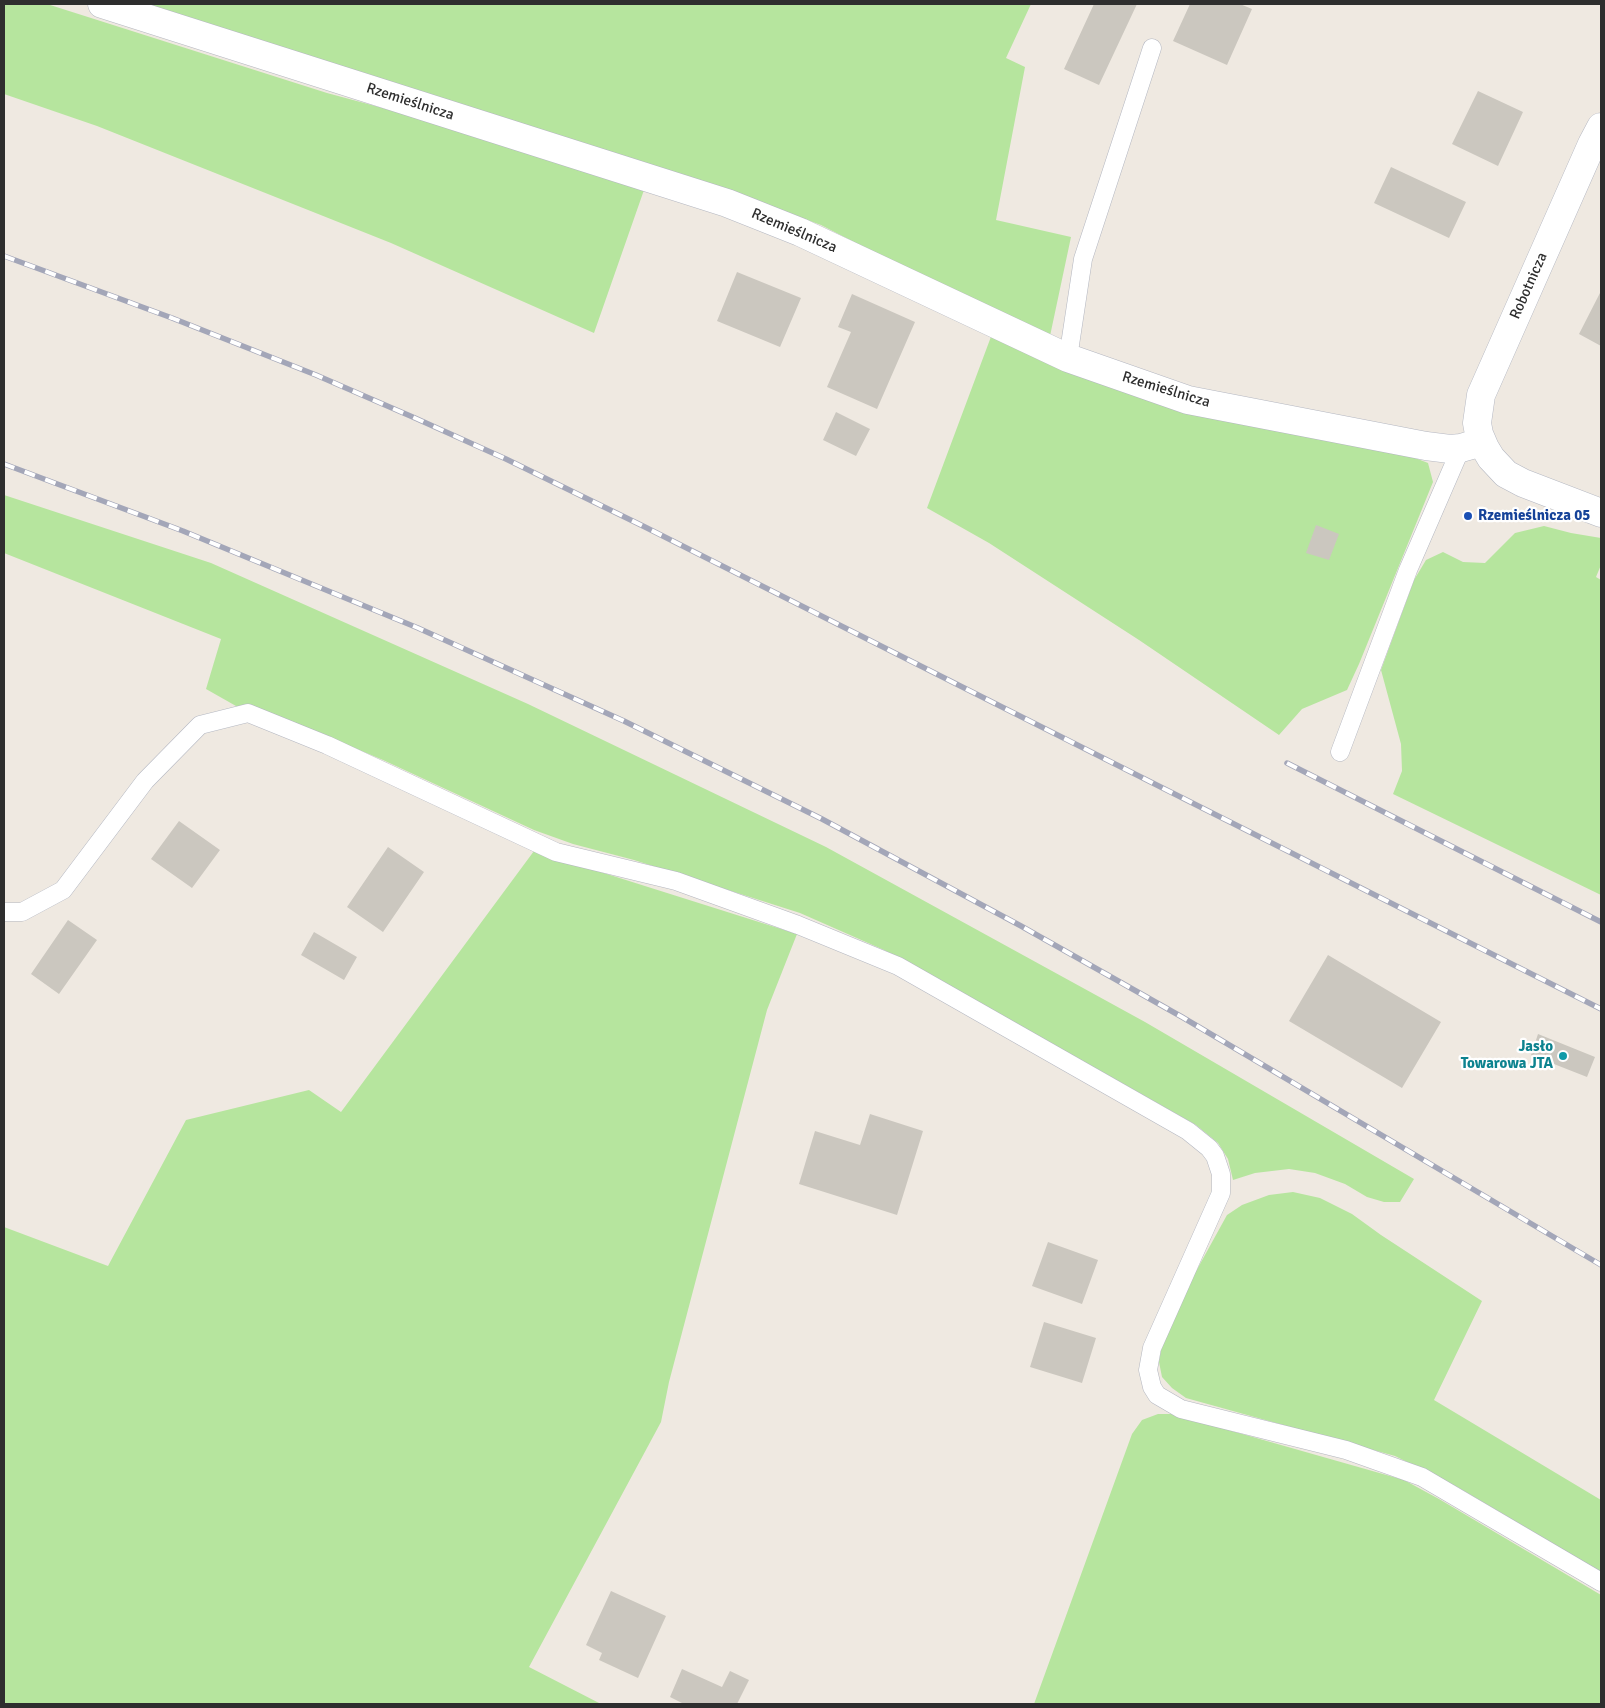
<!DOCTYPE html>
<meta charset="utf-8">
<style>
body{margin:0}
#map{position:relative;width:1605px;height:1708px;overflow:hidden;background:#efe9e1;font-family:Signika,sans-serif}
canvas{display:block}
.frame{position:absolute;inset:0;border:5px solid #2e2e2e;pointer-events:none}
</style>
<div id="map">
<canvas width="1605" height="1708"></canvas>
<div class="frame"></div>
</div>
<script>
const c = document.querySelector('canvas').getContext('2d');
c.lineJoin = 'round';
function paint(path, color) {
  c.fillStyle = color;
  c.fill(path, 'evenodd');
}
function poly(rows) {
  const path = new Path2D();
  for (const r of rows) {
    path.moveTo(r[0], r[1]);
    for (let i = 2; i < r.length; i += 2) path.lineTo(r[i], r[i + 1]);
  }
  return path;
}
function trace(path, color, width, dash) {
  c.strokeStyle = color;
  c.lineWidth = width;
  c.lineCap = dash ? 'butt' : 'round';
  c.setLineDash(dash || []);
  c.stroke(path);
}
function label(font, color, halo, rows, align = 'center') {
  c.font = font + ' Signika,sans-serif';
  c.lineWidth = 4.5;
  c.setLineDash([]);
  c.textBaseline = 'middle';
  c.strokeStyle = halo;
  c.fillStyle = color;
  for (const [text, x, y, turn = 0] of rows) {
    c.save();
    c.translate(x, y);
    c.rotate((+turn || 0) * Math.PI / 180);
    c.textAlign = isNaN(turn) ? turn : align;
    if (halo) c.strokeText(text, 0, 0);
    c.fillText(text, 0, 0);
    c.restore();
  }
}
paint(poly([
 [4,4,47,4,327,93,431,121,644,190,594,333,391,243,97,126,4,94],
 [141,4,1031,4,1006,58,1025,67,996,220,1071,237,1050,336,883,257,821,225,689,177],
 [992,334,1397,451,1428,463,1433,482,1359,664,1347,690,1302,709,1279,735,1139,640,989,543,927,508],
 [4,495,211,563,528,704,826,847,1145,1022,1414,1179,1400,1202,1384,1202,1367,1197,1345,1184,1315,1173,1289,1169,1255,1173,1233,1180,1228,1159,1218,1143,1196,1125,991,1009,884,950,800,913,634,860,573,844,534,830,383,760,264,710,236,706,206,689,221,639,4,553],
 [1544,526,1571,533,1601,538,1601,565,1596,577,1601,580,1601,895,1393,794,1402,771,1401,744,1381,670,1414,580,1426,560,1443,552,1463,562,1485,563,1515,533],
 [534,851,797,934,767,1010,669,1382,661,1422,529,1667,601,1704,4,1704,4,1227,108,1266,186,1120,309,1090,341,1112],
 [1293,1192,1320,1198,1352,1214,1381,1235,1482,1301,1434,1400,1601,1500,1601,1572,1459,1488,1395,1456,1186,1398,1172,1388,1162,1377,1159,1362,1161,1350,1189,1284,1227,1215,1242,1205,1269,1195],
 [1158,1414,1172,1414,1404,1480,1439,1499,1601,1595,1601,1704,1034,1704,1132,1434,1142,1420]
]), '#b6e59e');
paint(poly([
 [1094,4,1137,4,1099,85,1064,69],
 [1190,4,1240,4,1252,9,1227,65,1173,41],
 [1478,91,1523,112,1498,166,1452,144],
 [1391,167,1466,202,1449,238,1374,203],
 [737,272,801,298,780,347,717,321],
 [1601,291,1601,346,1579,334],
 [852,294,915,322,877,409,827,387,851,332,838,327],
 [836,412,870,429,856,456,823,440],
 [1316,525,1339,534,1329,560,1306,553],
 [179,821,220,850,192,888,151,859],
 [388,847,424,872,383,932,347,907],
 [68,920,97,940,59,994,31,974],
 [314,932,357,957,344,980,301,955],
 [1328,955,1441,1022,1402,1088,1289,1021],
 [1538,1034,1595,1057,1587,1077,1531,1055],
 [870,1114,923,1131,897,1215,799,1184,815,1131,860,1145],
 [1048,1242,1098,1260,1082,1304,1032,1286],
 [1044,1322,1096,1338,1082,1383,1030,1367],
 [611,1591,666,1616,638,1678,599,1660,602,1653,586,1645],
 [682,1669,722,1687,730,1671,749,1680,737,1704,684,1704,670,1697]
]), '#cbc7bf');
const lane = poly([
 [1068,358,1083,259,1152,48],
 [1340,752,1408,570,1461,448],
 [4,912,22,912,63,890,145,781,200,725,248,713,327,745,556,852,676,881,798,925,898,966,1188,1131,1209,1148,1215,1156,1221,1174,1221,1193,1152,1348,1148,1370,1152,1387,1157,1395,1181,1409,1346,1450,1422,1477,1601,1582]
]);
const street = poly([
 [102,4,727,203,800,232,1068,358,1188,400,1426,446,1450,449,1461,448,1482,442],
 [1601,127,1592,144,1481,395,1477,423,1479,434,1485,448,1491,458,1506,474,1523,483,1601,513]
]);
trace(lane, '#b4b7c1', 19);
trace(street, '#b4b7c1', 29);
trace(lane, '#fff', 18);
trace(street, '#fff', 28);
const rail = poly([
 [4,256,172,318,316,375,415,418,506,459,645,527,1601,1009],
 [4,464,183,531,418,628,624,721,822,819,1021,926,1182,1017,1601,1265],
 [1287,763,1601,922]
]);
trace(rail, '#a3a6b8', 5.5);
trace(rail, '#fff', 4, [11]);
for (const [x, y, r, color] of [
 [1468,516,5,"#1a4fb4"],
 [1563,1056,5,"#0f9aa8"]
]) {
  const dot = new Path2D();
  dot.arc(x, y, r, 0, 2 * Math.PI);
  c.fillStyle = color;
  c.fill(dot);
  trace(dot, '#fff', 2);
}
label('15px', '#2e2e2e', '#fff', [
 ["Rzemieślnicza",410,102,18],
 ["Rzemieślnicza",794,231,23],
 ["Robotnicza",1529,286,-66],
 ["Rzemieślnicza",1166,390,17]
]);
label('bold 15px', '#164399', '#fff', [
 ["Rzemieślnicza 05",1478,516]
], 'left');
label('bold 15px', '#0d838f', '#fff', [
 ["Jasło",1553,1047],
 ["Towarowa JTA",1553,1064]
], 'right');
</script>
